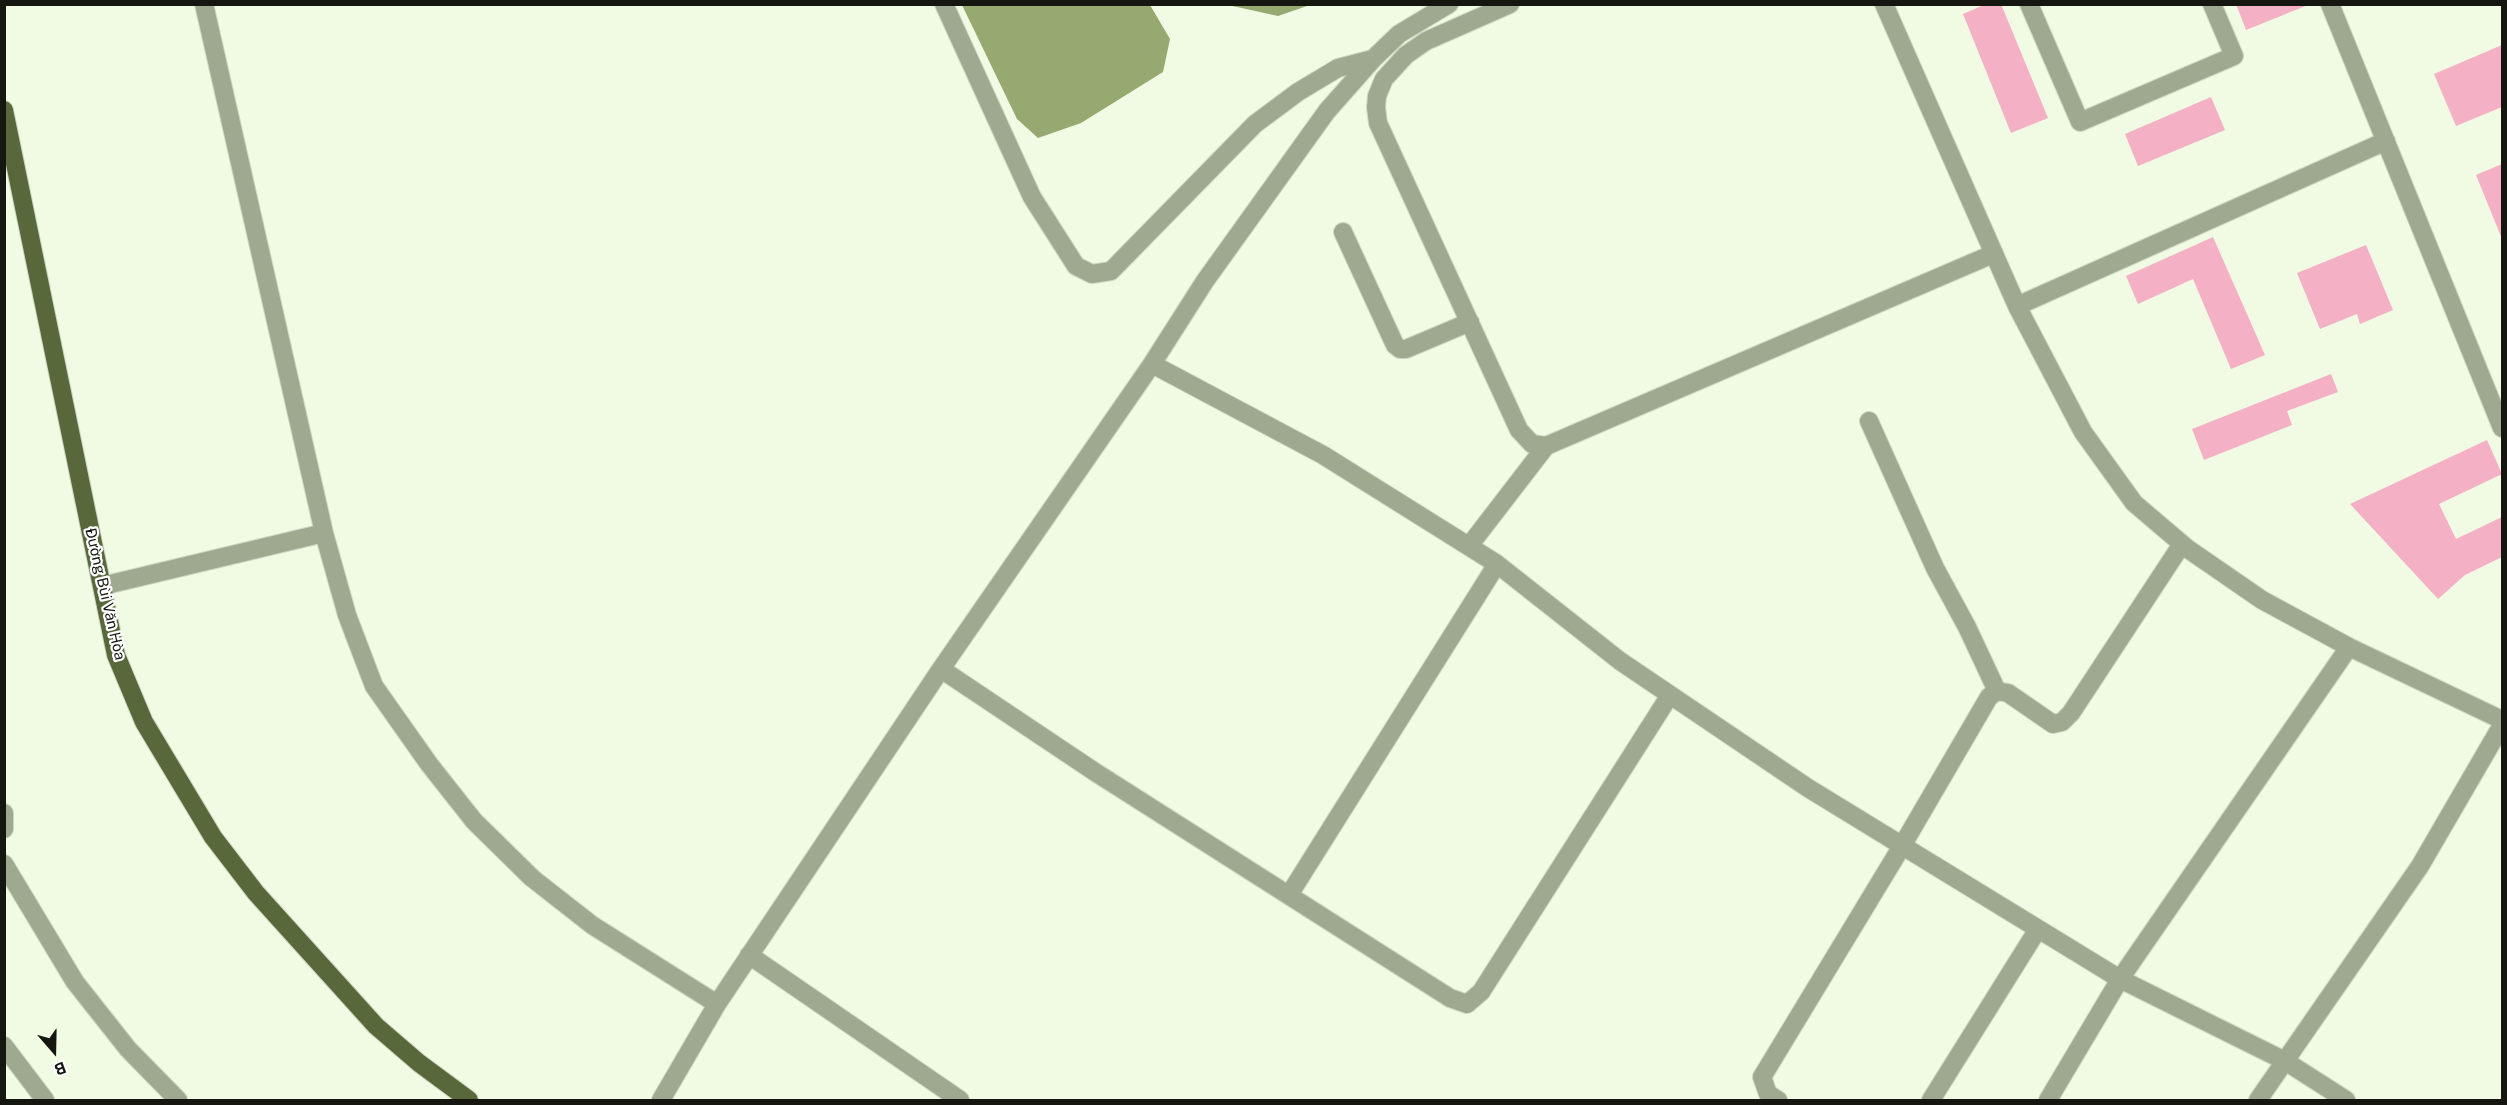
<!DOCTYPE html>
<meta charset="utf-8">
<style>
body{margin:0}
#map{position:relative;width:2507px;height:1105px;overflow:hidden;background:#f1fae3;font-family:"Public Sans",sans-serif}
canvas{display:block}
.frame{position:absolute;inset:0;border:6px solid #14160f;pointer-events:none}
.north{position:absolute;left:24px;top:1021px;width:60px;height:60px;-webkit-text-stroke:4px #fff;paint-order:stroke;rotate:160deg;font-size:16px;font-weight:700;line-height:24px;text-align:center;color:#14160f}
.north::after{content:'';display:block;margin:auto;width:21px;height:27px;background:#14160f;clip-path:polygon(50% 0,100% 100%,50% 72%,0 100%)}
</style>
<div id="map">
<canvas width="2507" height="1105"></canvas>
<div class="frame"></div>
<div class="north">B</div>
</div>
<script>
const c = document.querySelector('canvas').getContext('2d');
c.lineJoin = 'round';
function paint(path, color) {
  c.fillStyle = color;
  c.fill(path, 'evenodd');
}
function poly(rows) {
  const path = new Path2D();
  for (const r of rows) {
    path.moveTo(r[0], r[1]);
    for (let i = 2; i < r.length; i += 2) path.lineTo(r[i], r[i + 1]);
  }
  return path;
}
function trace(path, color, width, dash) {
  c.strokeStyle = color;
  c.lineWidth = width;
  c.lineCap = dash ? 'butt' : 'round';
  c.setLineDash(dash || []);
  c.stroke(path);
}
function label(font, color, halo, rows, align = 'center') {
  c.font = font + ' "Public Sans",sans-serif';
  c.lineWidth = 4.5;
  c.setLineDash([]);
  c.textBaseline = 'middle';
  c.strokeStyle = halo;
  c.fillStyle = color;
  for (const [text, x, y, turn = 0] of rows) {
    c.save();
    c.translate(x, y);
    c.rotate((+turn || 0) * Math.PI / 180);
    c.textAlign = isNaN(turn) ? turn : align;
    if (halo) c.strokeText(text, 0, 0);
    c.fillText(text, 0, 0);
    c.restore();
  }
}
paint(poly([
 [962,5,1150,5,1170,39,1163,72,1081,123,1038,138,1017,119],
 [1228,5,1310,4,1310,5,1278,16]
]), '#95a970');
paint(poly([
 [1986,4,2001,4,2048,118,2011,133,1963,14],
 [2236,4,2308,4,2308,5,2246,30],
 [2502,45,2502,107,2456,126,2434,74],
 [2211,97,2225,130,2138,166,2125,134],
 [2502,164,2502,239,2476,175],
 [2213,237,2265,355,2231,369,2193,279,2138,304,2126,276],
 [2366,245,2393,310,2360,324,2357,314,2320,329,2297,273],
 [2331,374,2338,392,2287,411,2292,425,2204,460,2192,429],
 [2487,440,2502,474,2439,504,2456,539,2502,517,2502,557,2465,575,2438,599,2350,504]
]), '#f4b0c4');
const minor = poly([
 [204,4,324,533,347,615,374,686,429,764,474,821,532,878,592,925,717,1004],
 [944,4,1032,197,1076,266,1092,274,1111,271,1255,124,1298,92,1338,68,1373,59],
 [1510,4,1426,41,1406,55,1384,79,1377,96,1376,107,1378,123,1519,430,1532,444,1546,446,1993,254],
 [1884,4,2017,306,2083,432,2134,503,2188,549,2262,600,2349,647,2502,720],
 [2029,4,2080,122,2234,56,2212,4],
 [2330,4,2502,428],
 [1343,232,1395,345,1400,349,1406,349,1470,322],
 [2017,306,2386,141],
 [1152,364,1323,455,1497,564,1620,661,1808,788,2120,979,2285,1061,2346,1100],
 [1869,421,1935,568,1967,627,1997,691],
 [1469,546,1546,446],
 [102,586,324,533],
 [941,669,1095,772,1450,998,1467,1004,1481,992,1670,695],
 [4,813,4,829],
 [4,864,75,982,128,1049,178,1100],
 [1289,895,1497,564],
 [749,955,960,1100],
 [4,1046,45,1100],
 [661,1100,717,1004,941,669,1152,364,1205,281,1327,111,1373,59,1399,34,1449,4],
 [1778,1100,1768,1094,1762,1077,1902,846,1989,697,1997,691,2008,693,2053,724,2062,722,2071,713,2182,544],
 [1931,1100,2038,929],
 [2048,1100,2120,979,2349,647],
 [2258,1100,2420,866,2502,725]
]);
const major = poly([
 [4,110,116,655,144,722,213,837,256,893,376,1026,419,1063,469,1100]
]);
trace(minor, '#ced6c1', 20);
trace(major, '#ced6c1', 20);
trace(minor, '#9fa990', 18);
trace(major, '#59683b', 18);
label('15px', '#14160f', '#fff', [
 ["Đường Bùi Văn Hòa",105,594,77]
]);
</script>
